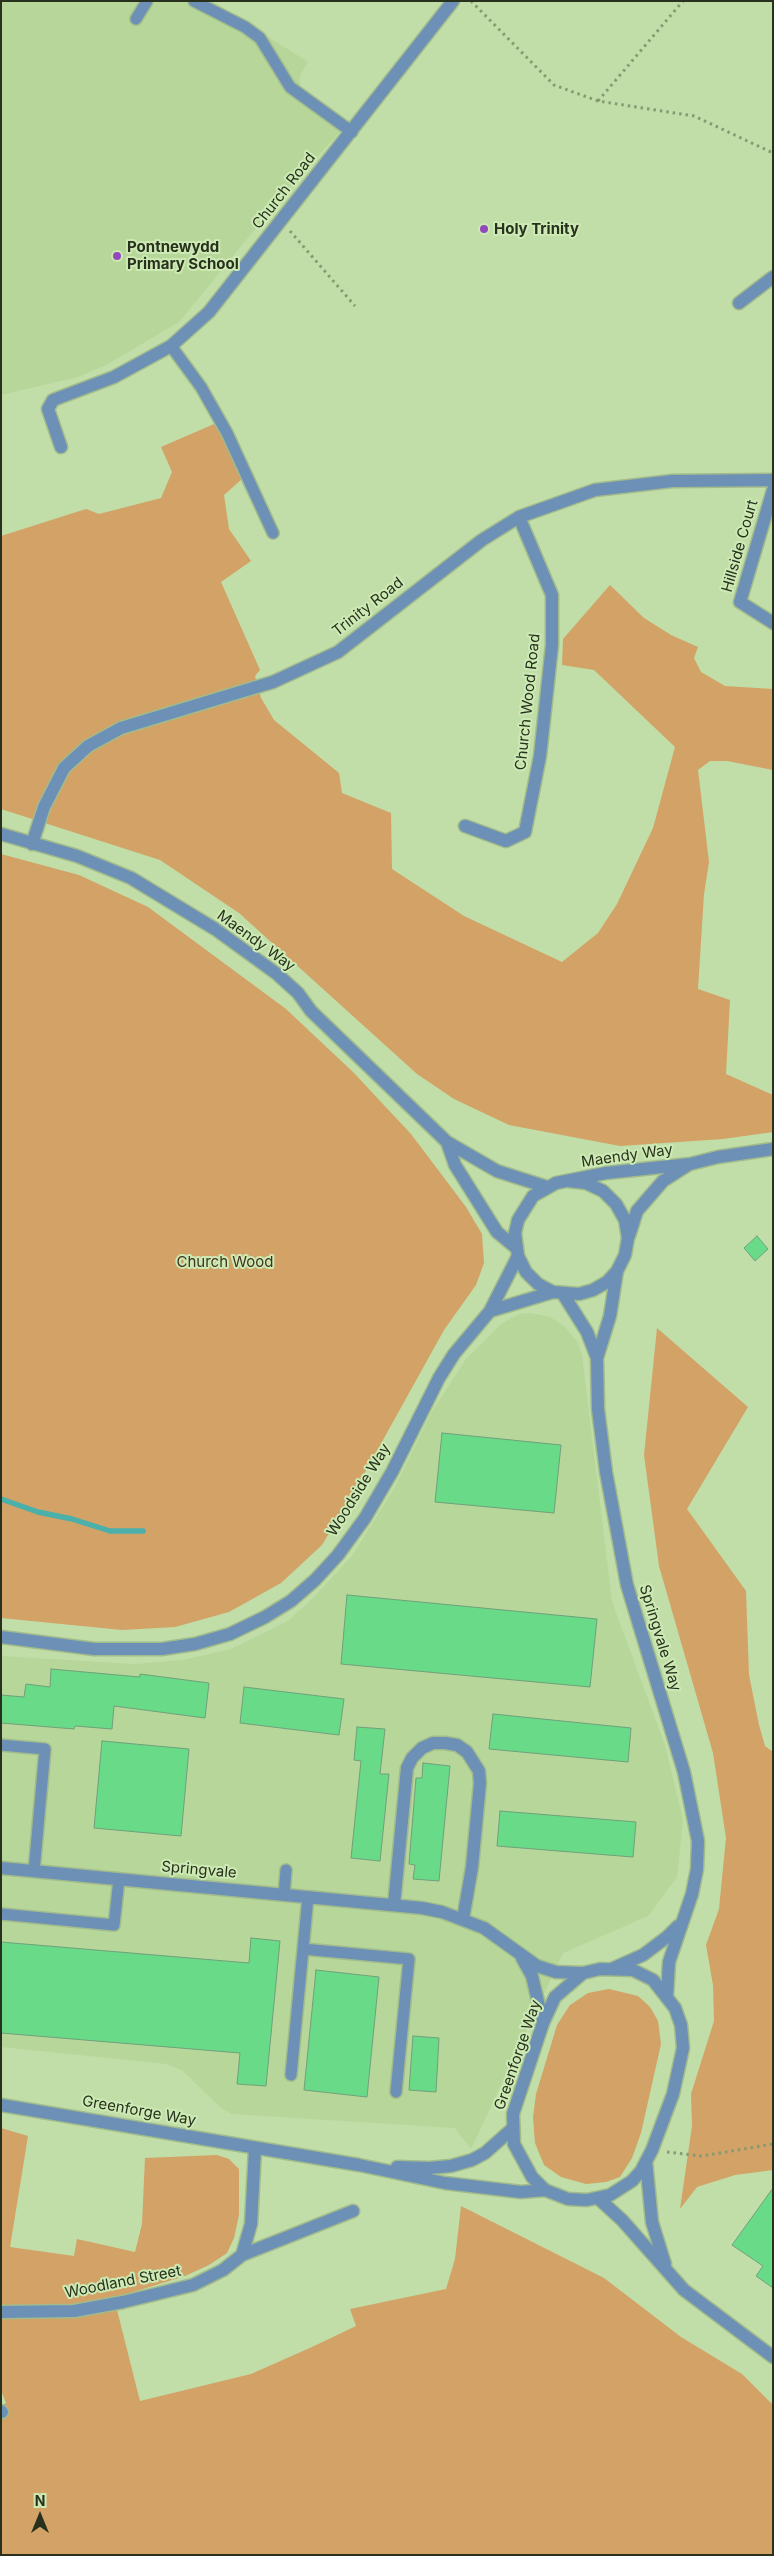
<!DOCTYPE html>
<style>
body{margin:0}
#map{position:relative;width:774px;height:2556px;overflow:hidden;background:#c1dda8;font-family:Inter,sans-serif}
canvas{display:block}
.frame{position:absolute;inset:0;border:2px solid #27311d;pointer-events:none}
.north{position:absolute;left:15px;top:2491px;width:50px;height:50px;-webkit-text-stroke:4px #cdeab4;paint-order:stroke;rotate:0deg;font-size:14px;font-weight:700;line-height:20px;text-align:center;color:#27311d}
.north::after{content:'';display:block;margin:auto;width:18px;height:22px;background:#27311d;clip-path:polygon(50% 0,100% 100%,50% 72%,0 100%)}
</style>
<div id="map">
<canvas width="774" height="2556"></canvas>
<div class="frame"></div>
<div class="north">N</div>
</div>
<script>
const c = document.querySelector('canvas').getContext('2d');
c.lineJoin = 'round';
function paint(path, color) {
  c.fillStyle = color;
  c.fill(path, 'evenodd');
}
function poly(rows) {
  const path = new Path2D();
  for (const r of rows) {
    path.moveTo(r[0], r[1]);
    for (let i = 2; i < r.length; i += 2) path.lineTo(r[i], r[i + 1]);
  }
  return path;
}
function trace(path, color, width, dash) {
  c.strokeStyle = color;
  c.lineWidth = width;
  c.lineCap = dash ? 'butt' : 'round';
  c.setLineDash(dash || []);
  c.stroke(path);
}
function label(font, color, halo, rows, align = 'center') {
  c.font = font + ' Inter,sans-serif';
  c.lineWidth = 4;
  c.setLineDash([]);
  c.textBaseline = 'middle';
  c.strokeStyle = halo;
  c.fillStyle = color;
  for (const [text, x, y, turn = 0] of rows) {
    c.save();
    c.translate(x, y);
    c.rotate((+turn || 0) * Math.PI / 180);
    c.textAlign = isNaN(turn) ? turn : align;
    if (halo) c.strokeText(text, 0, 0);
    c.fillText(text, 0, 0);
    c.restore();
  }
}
paint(poly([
 [1,1,211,1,308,62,300,75,300,86,346,125,287,190,179,322,108,364,78,377,1,395],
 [530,1313,550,1317,565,1327,578,1343,582,1355,612,1602,665,1745,683,1820,677,1877,648,1916,563,1953,471,2149,455,2128,232,2114,221,2108,183,2071,167,2064,1,2047,1,1656,134,1664,183,1660,231,1649,288,1621,312,1599,352,1556,395,1487,431,1413,466,1359,501,1324,519,1314]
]), '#b6d69a');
paint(poly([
 [214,424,225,440,242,479,224,495,229,529,251,561,221,582,260,670,255,676,261,698,274,720,339,773,342,793,391,813,392,869,464,916,562,962,598,933,617,904,653,828,675,747,594,670,562,665,563,639,610,585,644,618,671,635,698,647,694,658,701,672,725,686,773,689,773,770,727,761,710,761,698,770,709,862,704,894,698,989,730,1000,726,1074,773,1095,773,1132,723,1139,620,1146,509,1125,454,1099,417,1074,239,913,160,860,1,809,1,536,86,509,99,514,161,498,172,472,161,447],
 [1,854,79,875,148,907,286,1009,353,1072,411,1134,466,1207,482,1234,484,1263,476,1285,444,1330,358,1485,322,1545,281,1583,229,1612,175,1627,122,1630,1,1618],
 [657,1328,748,1407,687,1509,746,1591,749,1675,759,1725,765,1746,773,1752,773,2170,735,2175,697,2187,680,2209,692,2126,691,2094,714,2021,713,1985,706,1945,719,1909,726,1838,713,1753,659,1566,644,1455],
 [609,1989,638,1996,650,2007,658,2021,661,2044,641,2133,632,2158,620,2177,606,2182,586,2184,561,2177,544,2165,535,2143,533,2117,536,2094,557,2025,570,2005,588,1993],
 [1,2128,28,2136,10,2247,74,2256,77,2239,135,2252,142,2224,145,2158,217,2155,229,2159,239,2169,239,2215,234,2238,227,2253,209,2265,185,2276,114,2298,140,2401,251,2374,312,2347,356,2326,350,2309,446,2289,455,2259,461,2206,604,2278,681,2337,742,2374,773,2405,773,2555,1,2555,1,2406,6,2403,1,2390]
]), '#d3a266');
trace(poly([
 [1,1499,38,1512,72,1519,110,1531,143,1531]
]), '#4bafaa', 5.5);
const building = poly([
 [757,1236,768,1249,755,1261,744,1248,757,1236],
 [442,1433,561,1445,554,1513,435,1502,442,1433],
 [347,1595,597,1619,590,1687,341,1664,347,1595],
 [51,1669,140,1677,140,1674,209,1683,205,1718,114,1706,112,1729,75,1726,74,1729,1,1723,1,1695,24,1697,26,1684,50,1687,51,1669],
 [244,1687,344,1699,339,1735,240,1723,244,1687],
 [493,1714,631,1728,628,1762,489,1749,493,1714],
 [357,1727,385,1729,380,1774,389,1774,380,1861,351,1858,361,1761,354,1760,357,1727],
 [102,1741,189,1749,181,1836,94,1828,102,1741],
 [423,1763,450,1766,439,1881,413,1879,415,1865,409,1864,416,1778,422,1778,423,1763],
 [500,1811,636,1822,633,1857,497,1846,500,1811],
 [251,1938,280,1941,266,2086,237,2084,240,2053,1,2033,1,1942,249,1963,251,1938],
 [316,1970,379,1977,367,2097,304,2090,316,1970],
 [413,2036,439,2038,436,2092,409,2090,413,2036],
 [773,2188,773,2288,756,2276,763,2266,732,2245,773,2188]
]);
paint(building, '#68da88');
trace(building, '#70a17b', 1);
const service = poly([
 [194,1,245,27,260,38,290,87,352,132],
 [136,19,147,1],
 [171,346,201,387,227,433,273,533],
 [1,1745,45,1749,34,1871],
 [284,1895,286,1870],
 [1,1914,114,1925,119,1879],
 [303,1949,409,1959,396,2092],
 [291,2075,308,1897]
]);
const minor = poly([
 [739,303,773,277],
 [61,447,48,409,53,400,114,377,171,346,209,312,453,1],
 [773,490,740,602,773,623],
 [465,826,506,841,525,832,540,756,552,645,552,595,519,517],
 [1,834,77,856,131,878,215,929,277,974,298,993,311,1011,447,1142,497,1171,547,1187],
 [32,844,44,807,64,768,88,746,121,728,273,682,338,652,482,540,519,517,595,490,672,481,773,480],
 [447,1142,455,1165,497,1232,515,1247],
 [490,1311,553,1292],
 [1,1637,94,1649,162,1649,195,1644,230,1634,265,1617,291,1601,315,1580,338,1555,365,1518,392,1472,439,1378,454,1354,490,1311,518,1256],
 [1,1868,422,1908,442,1912,484,1928,537,1966,556,1972,583,1973],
 [394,1905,407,1768,412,1758,422,1748,433,1743,445,1743,457,1745,467,1752,479,1771,480,1783,472,1867,463,1919],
 [522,1958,532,1976,543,2023],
 [242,2255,353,2211],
 [1,2312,74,2311,123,2302,193,2285,223,2270,242,2255,251,2224,255,2149],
 [1,2411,2,2412]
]);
const tertiary = poly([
 [568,1181,586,1183,603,1191,616,1204,625,1220,628,1238,625,1255,617,1271,607,1282,593,1290,579,1294,553,1292,538,1284,526,1272,518,1256,515,1233,518,1220,533,1196,556,1183,606,1173,690,1164,718,1157,773,1149],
 [629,1236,637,1211,663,1181,688,1165],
 [617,1271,610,1316,597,1358,598,1409,606,1472,627,1585,684,1772,698,1841,697,1869,692,1894,669,1962,667,1996],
 [563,1294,587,1332,597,1358],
 [614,1968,643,1955,667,1937,678,1926],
 [600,1969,633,1970,653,1980,675,2008,681,2025,683,2048,673,2094,652,2150,641,2171,632,2181,610,2195,587,2200,568,2199,545,2190,532,2177,514,2144,513,2114,543,2023,555,1997,583,1973,600,1969],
 [1,2105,359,2165,445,2183,521,2192,545,2190],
 [646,2161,652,2222,665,2264],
 [397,2167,429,2168,451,2166,472,2160,485,2153,512,2129],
 [599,2199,622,2220,684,2290,773,2357]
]);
trace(service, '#a2bb8c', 14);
trace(minor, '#a2bb8c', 15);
trace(tertiary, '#a2bb8c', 15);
trace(poly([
 [471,1,554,85,598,101,694,116,773,153],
 [598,101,683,1],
 [290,231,355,306],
 [667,2152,702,2156,773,2144]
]), '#859a72', 3, [2.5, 4]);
trace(service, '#6c90b6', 11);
trace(minor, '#6c90b6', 12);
trace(tertiary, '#6c90b6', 12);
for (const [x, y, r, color] of [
 [484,229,5,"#9149bc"],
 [117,256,5,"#9149bc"]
]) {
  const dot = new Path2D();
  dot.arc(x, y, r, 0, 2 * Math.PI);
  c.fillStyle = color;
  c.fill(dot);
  trace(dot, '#cdeab4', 2);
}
label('15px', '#27311d', '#cdeab4', [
 ["Church Road",284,191,-52],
 ["Hillside Court",740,546,-74],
 ["Trinity Road",368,607,-38],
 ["Church Wood Road",528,702,-84],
 ["Maendy Way",256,941,36],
 ["Maendy Way",627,1156,-8],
 ["Woodside Way",359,1490,-58],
 ["Springvale Way",660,1638,73],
 ["Springvale",199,1870,5],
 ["Greenforge Way",518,2055,-71],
 ["Greenforge Way",139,2111,10],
 ["Woodland Street",123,2282,-11]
]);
label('bold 15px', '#27311d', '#cdeab4', [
 ["Holy Trinity",494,229],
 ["Pontnewydd",127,247],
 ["Primary School",127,264]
], 'left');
label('15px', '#41321f', '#cdeab4', [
 ["Church Wood",225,1262]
]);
</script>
